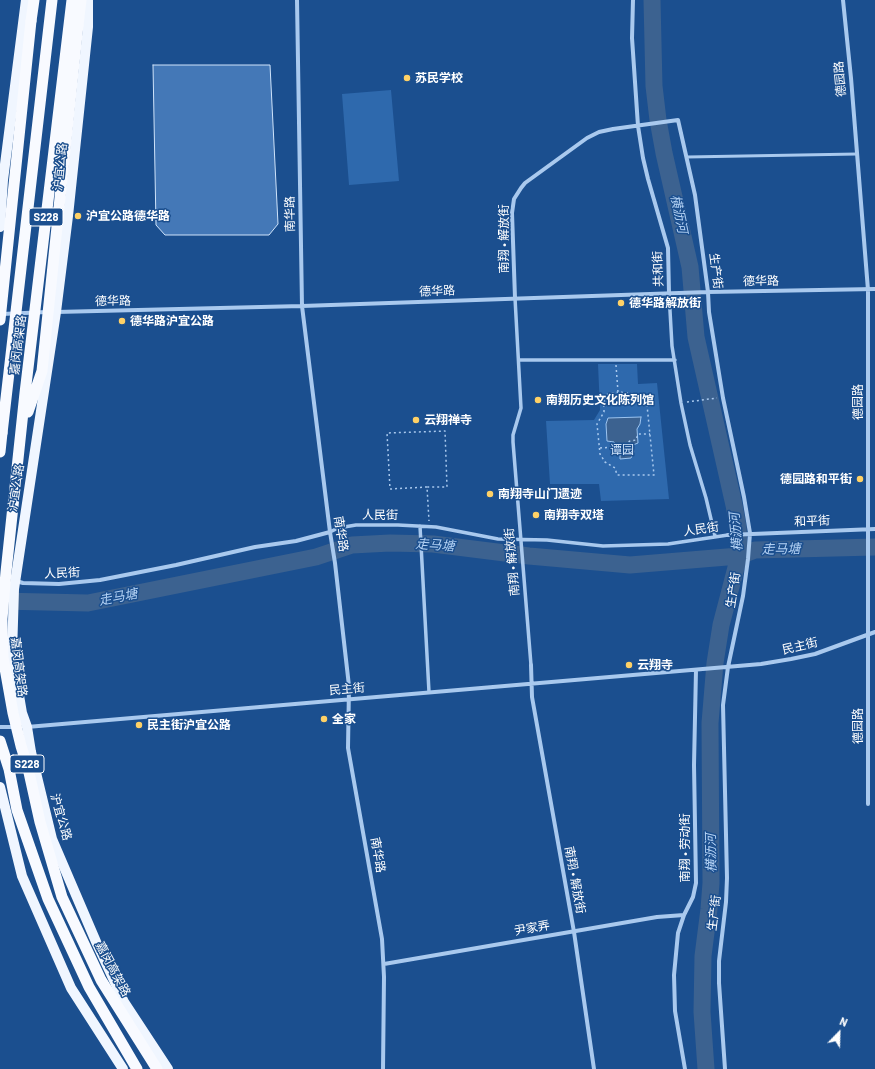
<!DOCTYPE html>
<meta charset="utf-8">
<style>
body{margin:0}
#map{position:relative;width:875px;height:1069px;overflow:hidden;background:#1b4f8f;font-family:Barlow,sans-serif}
canvas{display:block}
.north{position:absolute;left:819px;top:1013px;width:40px;height:40px;-webkit-text-stroke:3px #1b4f8f;paint-order:stroke;rotate:23deg;font-size:11px;font-weight:700;line-height:16px;text-align:center;color:#fff}
.north::after{content:'';display:block;margin:auto;width:14px;height:18px;background:#fff;clip-path:polygon(50% 0,100% 100%,50% 72%,0 100%)}
</style>
<div id="map">
<canvas width="875" height="1069"></canvas>
<div class="north">N</div>
</div>
<script>
const c = document.querySelector('canvas').getContext('2d');
c.lineJoin = 'round';
function paint(path, color) {
  c.fillStyle = color;
  c.fill(path, 'evenodd');
}
function poly(rows) {
  const path = new Path2D();
  for (const r of rows) {
    path.moveTo(r[0], r[1]);
    for (let i = 2; i < r.length; i += 2) path.lineTo(r[i], r[i + 1]);
  }
  return path;
}
function trace(path, color, width, dash) {
  c.strokeStyle = color;
  c.lineWidth = width;
  c.lineCap = dash ? 'butt' : 'round';
  c.setLineDash(dash || []);
  c.stroke(path);
}
function label(font, color, halo, rows, align = 'center') {
  c.font = font + ' Barlow,"Noto Sans SC",sans-serif';
  c.lineWidth = 3;
  c.setLineDash([]);
  c.textBaseline = 'middle';
  c.strokeStyle = halo;
  c.fillStyle = color;
  for (const [text, x, y, turn = 0] of rows) {
    c.save();
    c.translate(x, y);
    c.rotate((+turn || 0) * Math.PI / 180);
    c.textAlign = isNaN(turn) ? turn : align;
    if (halo) c.strokeText(text, 0, 0);
    c.fillText(text, 0, 0);
    c.restore();
  }
}
paint(poly([
 [391,90,399,181,349,185,342,94],
 [598,364,637,364,638,384,657,383,669,499,601,501,599,484,550,484,546,421,594,420,600,410]
]), '#2e69ad');
const water = poly([
 [641,417,640,424,637,429,638,443,633,445,634,452,631,458,620,459,620,450,614,442,607,441,606,424,608,418,641,417]
]);
paint(water, '#3c6290');
trace(water, '#9cc4f0', 1);
trace(poly([
 [652,0,654,86,658,120,664,153,690,267,696,337,734,505,738,527,739,545,739,556,721,625,715,663,710,723,711,883,709,909,703,956,702,1012,706,1069],
 [0,601,88,603,316,557,352,545,390,543,433,544,529,556,630,565,739,556,755,550,875,547]
]), '#3c6290', 17);
const building = poly([
 [153,65,270,65,278,224,269,235,165,235,156,225,153,65]
]);
paint(building, '#4478b7');
trace(building, '#cfe3fa', 1);
trace(poly([
 [616,365,618,392,646,395,654,475,617,475,615,468,605,462,600,454,597,424,604,412,604,395,618,392],
 [687,402,717,398],
 [600,448,614,447,619,444,625,444,630,441,636,440,638,434,650,434],
 [427,487,390,489,387,433,445,431,447,487,427,487,429,521]
]), '#a9c9ee', 1.5, [2, 3]);
trace(poly([
 [687,157,857,154]
]), '#a9c9ee', 3);
trace(poly([
 [669,293,672,346,681,403,690,445,706,498,715,536],
 [515,298,521,408,513,435,513,442,531,665],
 [519,360,675,360],
 [420,526,429,692],
 [330,532,338,528,356,525,398,525,436,527,498,539,547,540,603,546,668,544,728,535]
]), '#a9c9ee', 3.5);
trace(poly([
 [297,0,302,306,330,532,335,563,349,686,348,748,382,939,384,977,383,1069],
 [633,0,632,38,638,126,643,158,648,179,668,248,669,293],
 [843,0,851,78,868,290,868,804],
 [515,298,512,213,514,199,521,188,525,183,587,138,599,132,613,129,678,120,695,195,708,292,709,312,723,398,744,497,750,533,748,559,743,596,728,667,723,705,727,878,726,902,719,961,719,983,725,1069],
 [56,312,302,306,708,292,875,289],
 [2,314,47,312],
 [728,535,875,529],
 [16,581,23,583,59,584,100,580,176,565,255,547,296,541,330,532],
 [531,665,532,697,574,932,594,1069],
 [0,727,16,727],
 [27,727,761,664,791,659,815,654,875,632],
 [384,964,657,917,684,915],
 [685,1069,675,1011,674,975,678,933,684,915,693,897,696,883,694,765,696,670]
]), '#a9c9ee', 4);
trace(poly([
 [88,0,88,27,68,216,56,312,14,589,12,654,22,713,27,727,31,752,52,839,97,944,124,1002,168,1069],
 [0,227,3,180,26,0],
 [0,787,22,876,71,988,123,1069]
]), '#f0f6ff', 10);
trace(poly([
 [31,21,34,0],
 [78,25,81,0],
 [0,452,2,433,1,425],
 [0,741,9,769,17,810,48,899,89,987,137,1069]
]), '#f8faff', 11);
trace(poly([
 [72,0,25,393,6,572,2,619,3,657,13,713,21,746,28,768,40,822,62,897,101,980,157,1069],
 [0,320,31,21],
 [28,412,42,371,78,25],
 [2,433,52,0]
]), '#f8faff', 11);
for (const [x, y, r, color] of [
 [407,78,4,"#ffd166"],
 [78,216,4,"#ffd166"],
 [621,303,4,"#ffd166"],
 [122,321,4,"#ffd166"],
 [538,400,4,"#ffd166"],
 [416,420,4,"#ffd166"],
 [860,479,4,"#ffd166"],
 [490,494,4,"#ffd166"],
 [536,515,4,"#ffd166"],
 [629,665,4,"#ffd166"],
 [324,719,4,"#ffd166"],
 [139,725,4,"#ffd166"]
]) {
  const dot = new Path2D();
  dot.arc(x, y, r, 0, 2 * Math.PI);
  c.fillStyle = color;
  c.fill(dot);
  trace(dot, '#1b4f8f', 1.5);
}
for (const [x, y, w] of [
 [46,217,34],
 [27,764,34]
]) {
  const box = new Path2D();
  box.roundRect(x - w / 2, y - 9, w, 18, 3);
  c.fillStyle = '#1b4f8f';
  c.fill(box);
  trace(box, '#fff', 1);
}
label('bold 11px', '#fff', null, [
 ["S228",46,217],
 ["S228",27,764]
]);
label('bold 12px', '#fff', '#1b4f8f', [
 ["苏民学校",415,78],
 ["沪宜公路德华路",86,216],
 ["德华路解放街",629,303],
 ["德华路沪宜公路",130,321],
 ["南翔历史文化陈列馆",546,400],
 ["云翔禅寺",424,420],
 ["德园路和平街",852,479,"right"],
 ["南翔寺山门遗迹",498,494],
 ["南翔寺双塔",544,515],
 ["云翔寺",637,665],
 ["全家",332,719],
 ["民主街沪宜公路",147,725]
], 'left');
label('12px', '#fff', '#1b4f8f', [
 ["德园路",840,79,-95],
 ["沪宜公路",60,167,-84],
 ["南华路",290,214,-91],
 ["南翔 • 解放街",504,239,-90],
 ["共和街",658,269,-92],
 ["生产街",716,271,83],
 ["德华路",761,281,-1],
 ["德华路",437,291,-2],
 ["德华路",113,301,-1],
 ["嘉闵高架路",18,345,-83],
 ["德园路",858,402,-90],
 ["沪宜公路",16,488,-81],
 ["人民街",380,515,1],
 ["和平街",812,521,-2],
 ["人民街",701,529,-8],
 ["南华路",341,534,81],
 ["南翔 • 解放街",512,562,-95],
 ["人民街",62,573,-2],
 ["生产街",733,590,-81],
 ["民主街",800,646,-13],
 ["嘉闵高架路",19,667,83],
 ["民主街",347,689,-5],
 ["德园路",858,726,-90],
 ["沪宜公路",61,817,74],
 ["南翔 • 劳动街",685,848,-90],
 ["南华路",378,855,80],
 ["南翔 • 解放街",575,880,80],
 ["生产街",714,913,-83],
 ["尹家弄",532,928,-10],
 ["嘉闵高架路",113,969,62]
]);
label('12px', '#cfe3fa', '#1b4f8f', [
 ["谭园",622,450]
]);
label('italic 13px', '#b5d3f5', '#1b4f8f', [
 ["横沥河",679,214,78],
 ["横沥河",736,532,-95],
 ["走马塘",435,545,4],
 ["走马塘",781,549,-1],
 ["走马塘",118,597,-11],
 ["横沥河",711,853,-91]
]);
</script>
